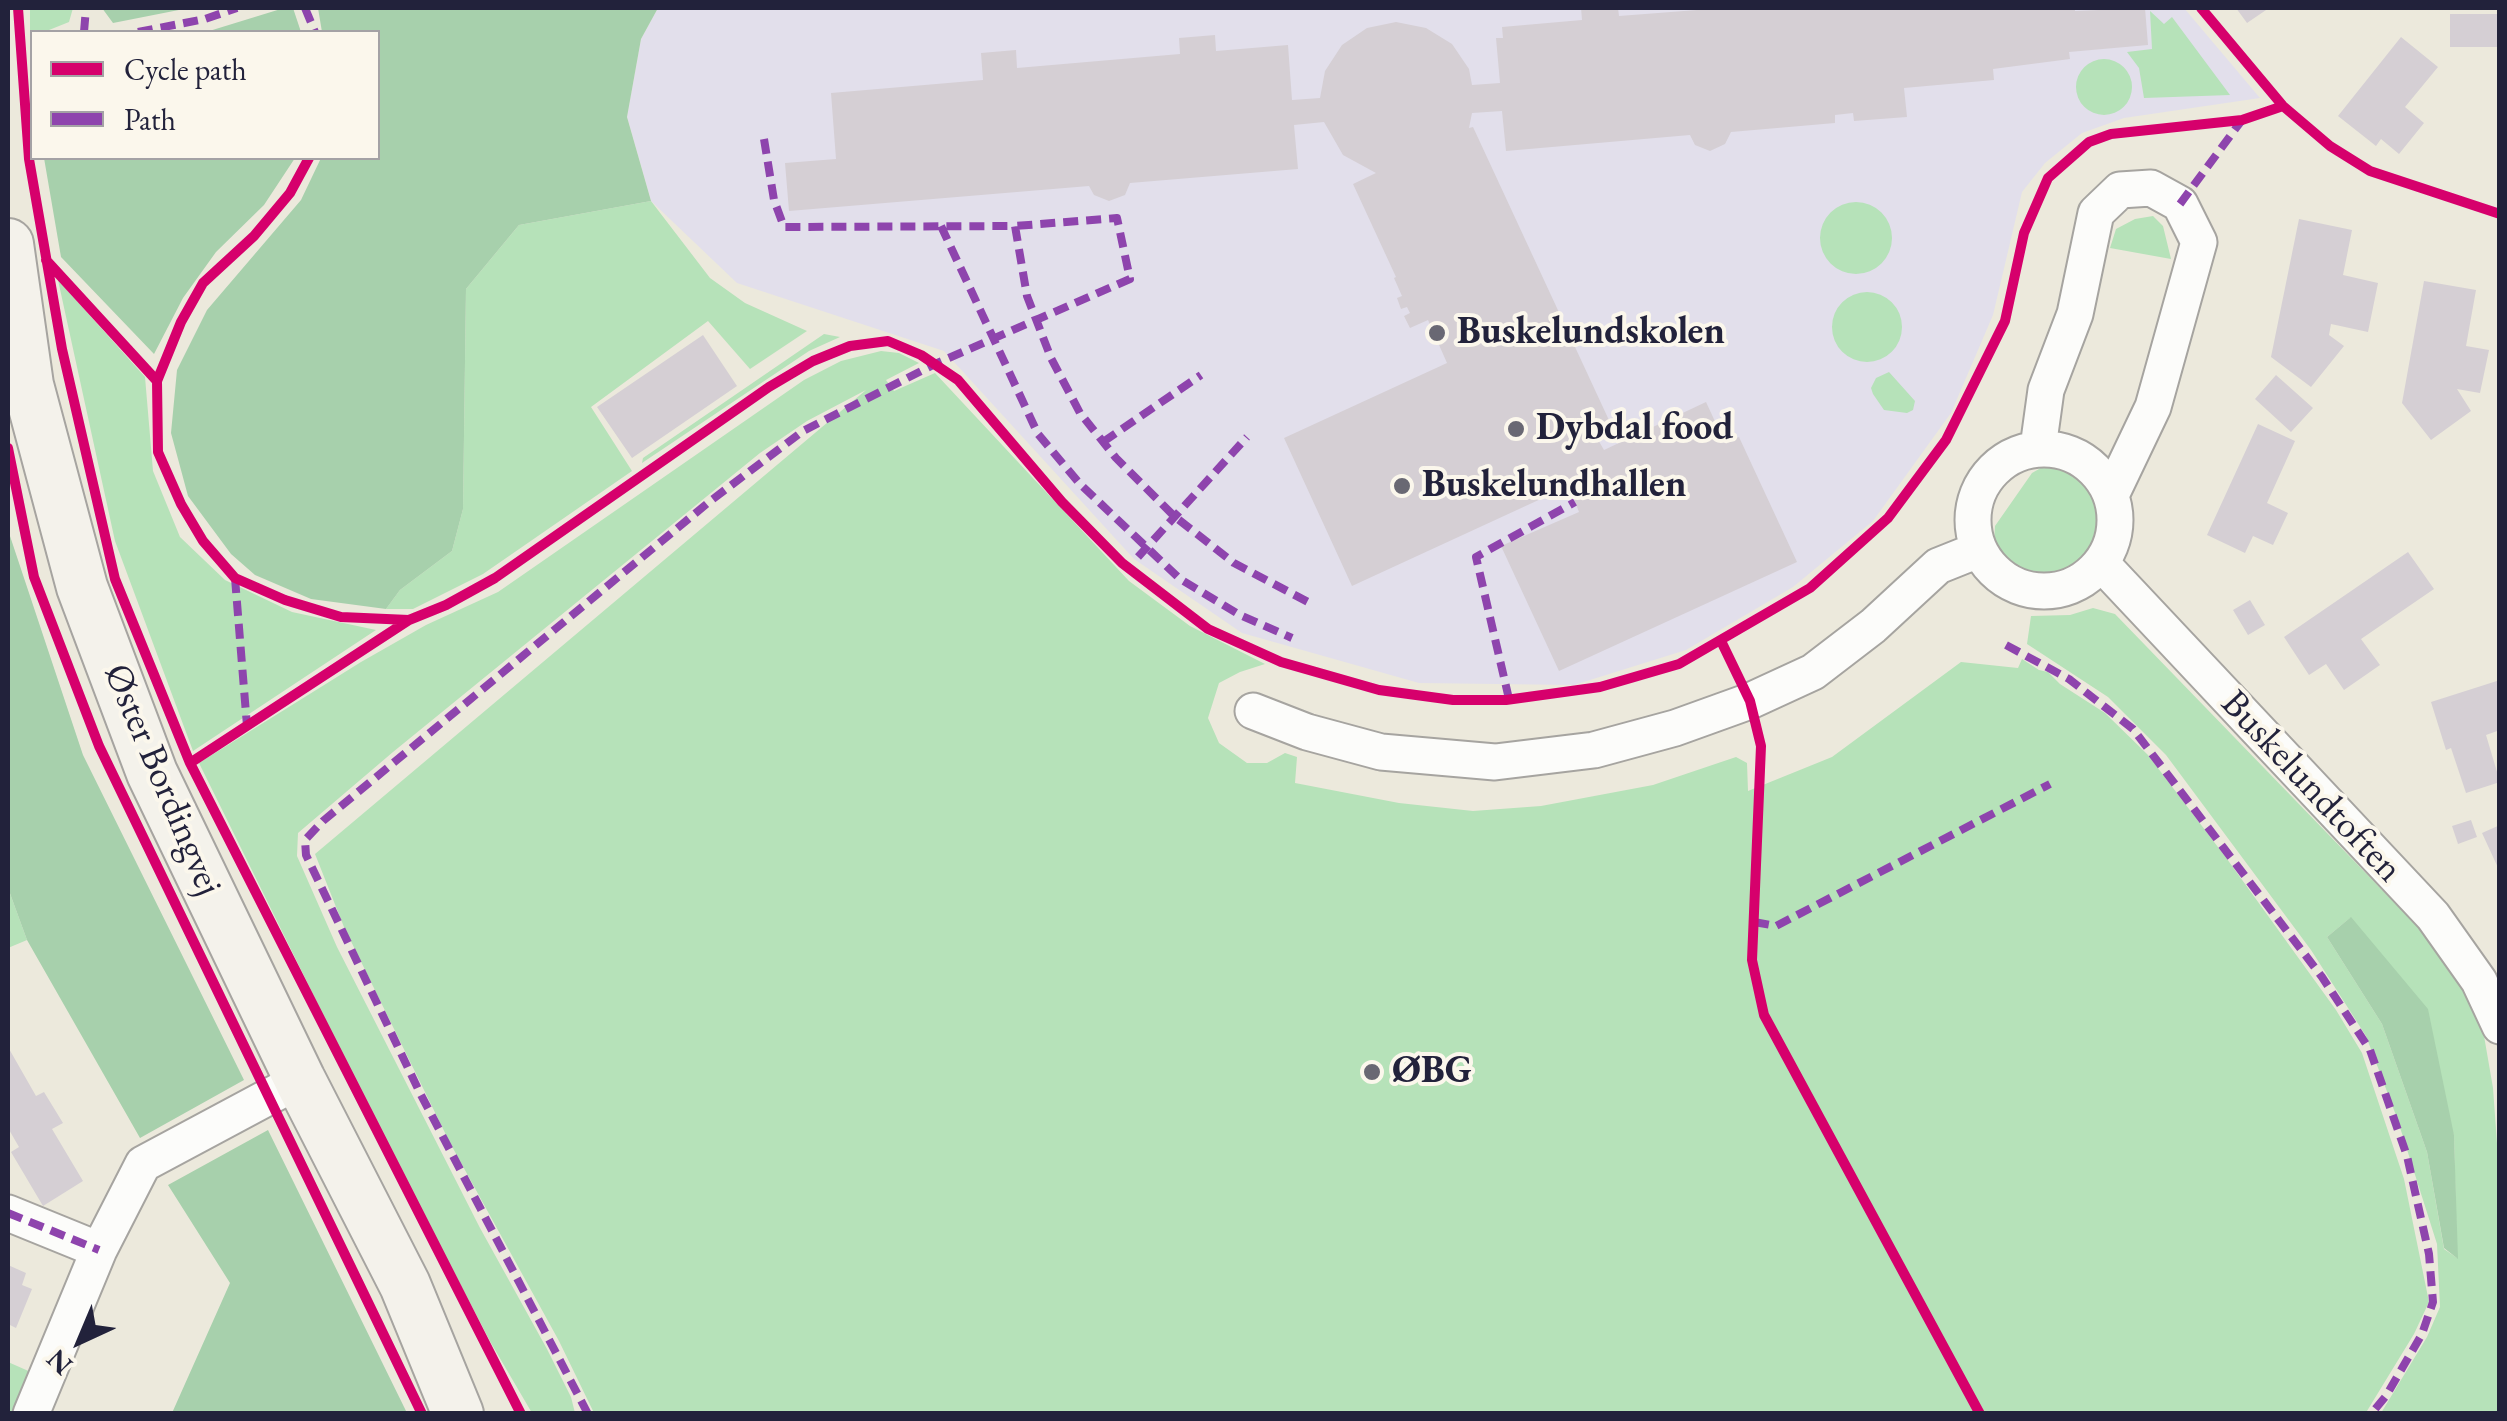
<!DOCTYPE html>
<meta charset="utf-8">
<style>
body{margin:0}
#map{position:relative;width:2507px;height:1421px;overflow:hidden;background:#ece9dc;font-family:"EB Garamond",serif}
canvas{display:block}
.frame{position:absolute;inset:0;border:10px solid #22223b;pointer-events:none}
.legend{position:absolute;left:30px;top:30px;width:350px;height:130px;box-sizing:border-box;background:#fbf7ec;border:2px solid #a4a2a5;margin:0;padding:12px 18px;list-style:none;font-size:30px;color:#22223b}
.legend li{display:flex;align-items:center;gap:20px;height:50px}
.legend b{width:50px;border:2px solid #a4a2a5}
.north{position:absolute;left:30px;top:1291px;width:100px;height:100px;-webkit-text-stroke:8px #fbf7ec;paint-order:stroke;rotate:224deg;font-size:28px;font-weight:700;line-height:40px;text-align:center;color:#22223b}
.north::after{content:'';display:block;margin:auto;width:35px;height:45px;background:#22223b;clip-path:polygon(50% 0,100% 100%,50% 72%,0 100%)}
</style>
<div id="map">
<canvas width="2507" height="1421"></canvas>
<div class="frame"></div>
<ul class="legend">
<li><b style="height:12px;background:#d6006c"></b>Cycle path</li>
<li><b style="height:12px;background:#8e44ad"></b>Path</li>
</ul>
<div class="north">N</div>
</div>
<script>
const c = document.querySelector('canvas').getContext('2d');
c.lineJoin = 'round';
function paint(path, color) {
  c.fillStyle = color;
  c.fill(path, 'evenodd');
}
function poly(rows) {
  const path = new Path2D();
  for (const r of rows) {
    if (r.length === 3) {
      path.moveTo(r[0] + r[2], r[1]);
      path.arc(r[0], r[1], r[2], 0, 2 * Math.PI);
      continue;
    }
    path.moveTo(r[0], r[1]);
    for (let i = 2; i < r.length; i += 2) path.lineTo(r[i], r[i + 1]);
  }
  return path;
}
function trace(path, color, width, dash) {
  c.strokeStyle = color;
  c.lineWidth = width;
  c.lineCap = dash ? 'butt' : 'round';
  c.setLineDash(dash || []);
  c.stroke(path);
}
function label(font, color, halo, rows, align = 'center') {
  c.font = font + ' "EB Garamond",serif';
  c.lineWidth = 8;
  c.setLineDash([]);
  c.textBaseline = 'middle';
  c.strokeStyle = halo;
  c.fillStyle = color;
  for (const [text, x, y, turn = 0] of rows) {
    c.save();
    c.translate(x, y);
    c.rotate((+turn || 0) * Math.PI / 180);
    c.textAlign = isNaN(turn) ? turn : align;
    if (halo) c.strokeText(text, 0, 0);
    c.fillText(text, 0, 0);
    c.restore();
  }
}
paint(poly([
 [658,8,2184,8,2260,98,2124,118,2082,133,2045,163,2022,192,1993,315,1951,413,1873,521,1793,587,1686,650,1574,685,1419,683,1242,633,1134,559,944,351,737,283,651,201,627,117,641,39]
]), '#e2dfeb');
paint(poly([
 [30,8,73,8,69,22,44,32,32,32,30,54],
 [2150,11,2164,24,2172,17,2230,95,2144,98,2139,68,2127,52,2152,49],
 [2104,87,28],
 [651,201,710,278,745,303,807,331,750,369,708,321,591,407,632,471,483,574,413,609,386,609,400,590,452,551,463,509,466,289,519,225],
 [1856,238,36],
 [2153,216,2163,226,2171,259,2110,248,2116,229,2135,219],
 [58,280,145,377,153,471,180,537,225,580,292,612,376,630,193,751,115,541],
 [1867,327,35],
 [824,334,840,337,809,351,642,463,643,458],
 [881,351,899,353,919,363,886,380,894,391,935,373,1129,581,1190,626,1265,664,1240,672,1219,683,1208,718,1219,743,1247,763,1267,763,1285,753,1297,757,1295,783,1399,803,1473,811,1541,806,1653,785,1736,757,1747,763,1748,791,1832,757,1961,662,2018,668,2022,659,2039,670,2048,672,2060,684,2105,713,2148,755,2227,859,2336,1010,2362,1053,2404,1179,2429,1302,2414,1334,2367,1411,594,1413,559,1341,449,1141,344,927,315,854,866,390,807,421,760,453,393,752,298,833,297,856,337,947,480,1228,547,1349,571,1397,575,1413,532,1413,491,1343,388,1146,199,763,361,662,426,625,498,592,804,380,841,361],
 [1889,372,1915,401,1913,410,1907,413,1884,410,1873,394,1871,388,1876,378],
 [2063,464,2077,471,2091,484,2098,513,2097,540,2073,566,2041,576,2013,571,1994,542,1995,526,2032,473,2046,465],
 [2093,608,2115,614,2417,926,2455,970,2483,1030,2493,1088,2500,1185,2499,1413,2381,1413,2427,1337,2440,1307,2437,1244,2397,1118,2366,1036,2311,950,2166,755,2108,697,2027,644,2031,616,2070,615],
 [2350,918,2454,1135,2457,1258,2444,1249,2427,1152,2382,1024,2327,937],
 [8,888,27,940,8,948],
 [8,1362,33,1373,17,1413,8,1413]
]), '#b6e2b9');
paint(poly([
 [102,8,189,8,113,23],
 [284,8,293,8,301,32,206,32],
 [318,8,658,8,641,39,627,117,651,201,519,225,466,289,463,509,452,551,400,590,386,609,311,599,255,575,231,554,188,496,171,433,177,370,207,310,301,200,321,158,378,158,378,32,322,32],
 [44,158,295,158,264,205,216,252,183,298,154,354,61,257],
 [8,530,83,755,244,1080,140,1138,27,940,8,888],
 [2351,917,2428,1009,2454,1135,2458,1259,2444,1248,2427,1152,2382,1024,2327,937],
 [268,1130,407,1413,172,1413,230,1283,168,1185]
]), '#a7d0ac');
paint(poly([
 [1581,8,1618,8,1619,16,1723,8,2075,8,2075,11,2145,8,2148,45,2069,52,2070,59,1993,69,1994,80,1904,88,1907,117,1854,121,1853,113,1835,115,1835,123,1731,132,1725,144,1710,151,1695,145,1690,135,1506,151,1502,111,1472,113,1469,128,1473,127,1614,431,1597,438,1604,450,1706,402,1725,443,1739,437,1797,562,1559,671,1501,546,1579,512,1569,486,1352,586,1284,438,1447,363,1428,320,1410,328,1404,316,1410,313,1407,307,1401,309,1397,298,1402,296,1394,278,1396,277,1353,184,1376,173,1343,155,1324,122,1294,125,1298,169,1130,183,1125,195,1109,201,1094,195,1089,186,789,211,785,163,836,159,831,93,983,80,981,53,1016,50,1017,68,1180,54,1179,38,1215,35,1216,51,1288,45,1292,100,1320,98,1325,71,1342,45,1367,28,1396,22,1426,28,1452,44,1469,69,1472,85,1500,83,1496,38,1503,38,1502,27,1582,20],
 [2236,8,2269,8,2247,23],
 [2450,14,2498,14,2499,47,2450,47],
 [2401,37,2438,67,2405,107,2424,123,2399,154,2381,139,2376,146,2338,116],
 [2299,219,2352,230,2343,275,2378,283,2368,332,2331,324,2329,335,2344,346,2311,387,2271,357],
 [2424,281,2476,290,2466,346,2489,350,2480,393,2457,389,2471,411,2431,440,2402,403],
 [703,335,737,386,632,458,597,407],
 [2276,375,2313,408,2291,432,2255,399],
 [2258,424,2295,441,2267,503,2288,513,2273,545,2253,536,2245,553,2207,535],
 [2408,552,2434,589,2361,639,2380,665,2344,690,2326,664,2309,675,2284,637],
 [2250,600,2265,625,2248,635,2233,610],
 [2500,680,2500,730,2486,735,2500,782,2466,793,2451,748,2446,750,2431,702],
 [2471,820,2477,837,2458,844,2452,826],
 [2500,825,2500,872,2482,833],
 [8,1047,36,1096,44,1092,63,1123,52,1129,83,1181,43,1206,11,1152,19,1147,8,1128],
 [8,1265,26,1273,22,1285,32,1289,16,1328,8,1324]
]), '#d5cfd4');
const street = poly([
 [2038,448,2046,390,2075,314,2096,213,2120,190,2151,188,2180,204,2199,242,2153,407,2111,495],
 [2044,520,71],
 [2101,563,2433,916,2479,981,2500,1026],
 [1253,711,1307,732,1381,752,1495,762,1594,750,1675,728,1750,701,1813,672,1873,626,1938,566,1978,550],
 [8,1213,99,1250],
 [31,1414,99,1250,143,1164,300,1080]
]);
const secondary = poly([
 [8,244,28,385,82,587,152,773,300,1080,405,1285,458,1414]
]);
trace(street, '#a6a4a0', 39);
trace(secondary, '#a6a4a0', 54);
trace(street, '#fcfcfa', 35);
trace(secondary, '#f4f2eb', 50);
trace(poly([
 [305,8,315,32],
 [84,32,86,8],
 [138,32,205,19,237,8],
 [764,139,774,200,784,227,1015,226,1027,296,1051,358,1080,413,1116,458,1174,516,1234,563,1308,602],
 [2180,204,2242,120],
 [941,226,1038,434,1080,484,1180,579,1240,615,1292,638],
 [1103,442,1201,375],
 [1138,557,1247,437],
 [235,578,247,726],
 [2006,645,2069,679,2133,729,2322,977,2370,1050,2407,1156,2429,1254,2433,1302,2422,1334,2386,1396,2371,1414],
 [1509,699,1476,557,1575,502],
 [1754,922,1776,926,2050,784],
 [8,1213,99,1250],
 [588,1414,420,1093,306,855,305,840,323,821,709,502,803,431,935,364,1130,279,1117,218,1015,226]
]), '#8e44ad', 8, [15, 8]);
trace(poly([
 [18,8,29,159,62,349,115,579,190,763,521,1414],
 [2201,8,2283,106,2330,146,2370,171,2500,214],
 [309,158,290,193,254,236,203,283,181,322,157,381,158,452,181,504,203,541,235,578,285,600,341,617,409,620,446,605,495,578,769,387,813,361,850,346,888,341,921,355,958,380,1062,502,1122,563,1208,629,1281,662,1379,690,1453,700,1506,700,1600,687,1679,664,1810,588,1888,518,1946,440,2005,321,2024,233,2048,178,2089,142,2111,134,2242,120,2283,106],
 [46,260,157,381],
 [8,448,34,577,99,746,422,1414],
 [1721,641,1750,701,1761,746,1752,960,1764,1015,1980,1414],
 [190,763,409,620]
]), '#d6006c', 10);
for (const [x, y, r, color] of [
 [1437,333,10,"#696873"],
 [1516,429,10,"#696873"],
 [1402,486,10,"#696873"],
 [1372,1072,10,"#696873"]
]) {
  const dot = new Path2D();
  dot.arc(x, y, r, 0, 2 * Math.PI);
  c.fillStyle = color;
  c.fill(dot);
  trace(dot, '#fbf7ec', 4);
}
label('bold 38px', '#22223b', '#fbf7ec', [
 ["Buskelundskolen",1457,333],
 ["Dybdal food",1536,429],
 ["Buskelundhallen",1422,486],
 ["ØBG",1392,1072]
], 'left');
label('38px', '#22223b', '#fbf7ec', [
 ["Øster Bordingvej",162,780,67],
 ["Buskelundtoften",2311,787,47]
]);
</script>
